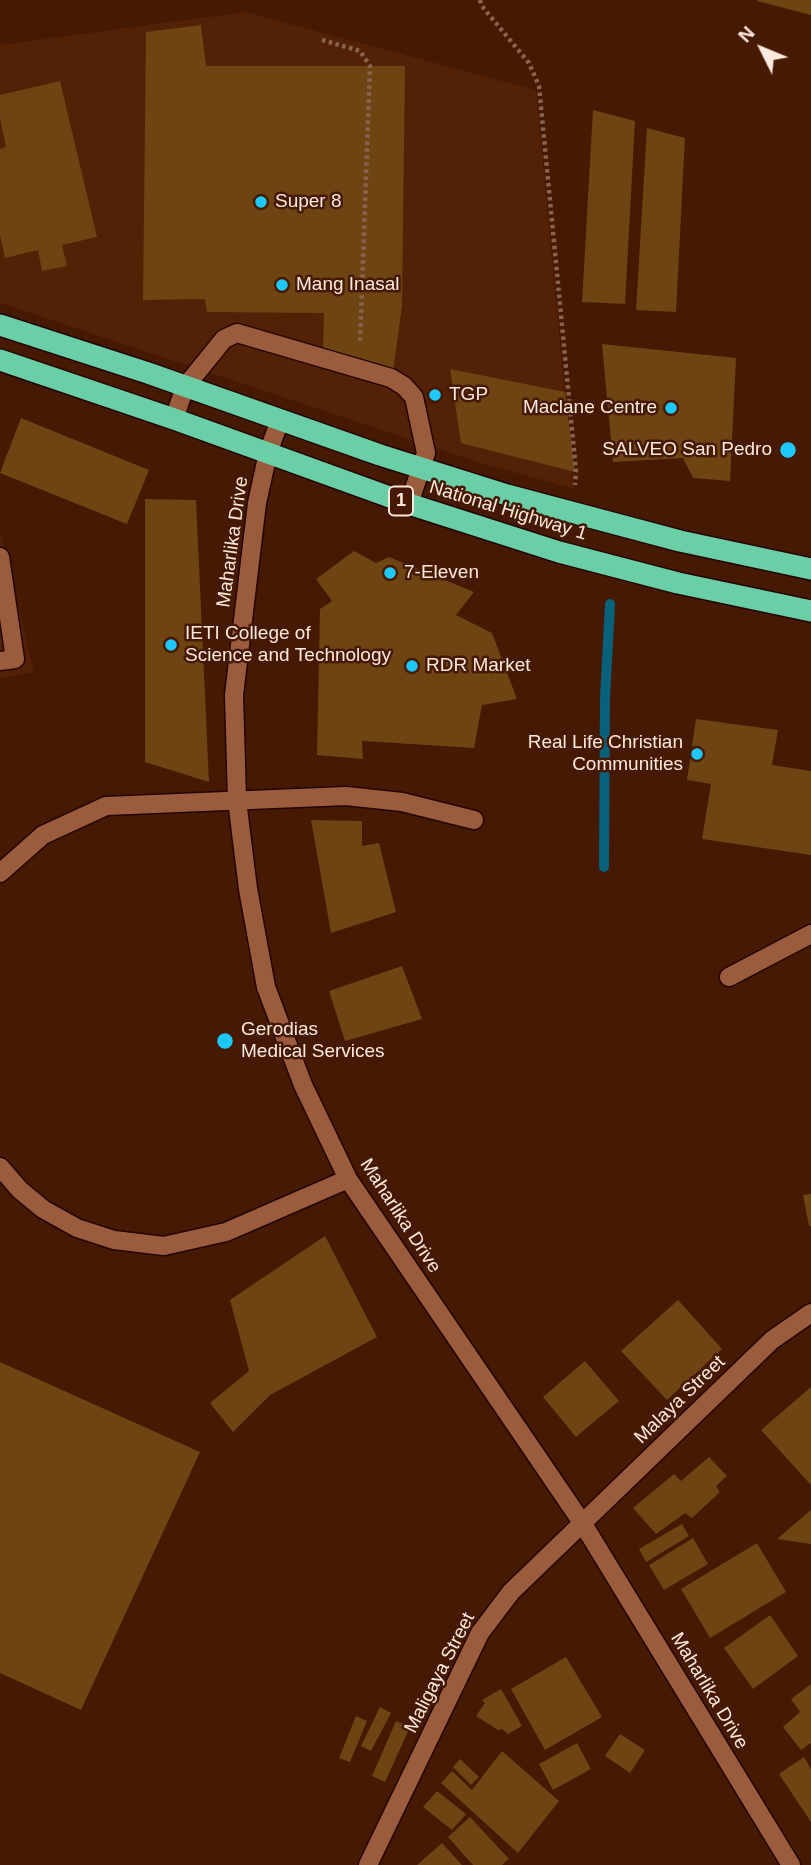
<!DOCTYPE html>
<style>
body{margin:0}
#map{position:relative;width:811px;height:1865px;overflow:hidden;background:#451902;font-family:Arial,sans-serif}
canvas{display:block}
.north{position:absolute;left:727px;top:14px;width:70px;height:70px;-webkit-text-stroke:5px #451902;paint-order:stroke;rotate:313deg;font-size:19px;font-weight:700;line-height:28px;text-align:center;color:#ffe8de}
.north::after{content:'';display:block;margin:auto;width:24px;height:32px;background:#ffe8de;clip-path:polygon(50% 0,100% 100%,50% 72%,0 100%)}
</style>
<div id="map">
<canvas width="811" height="1865"></canvas>
<div class="north">N</div>
</div>
<script>
const c = document.querySelector('canvas').getContext('2d');
c.lineJoin = 'round';
function paint(path, color) {
  c.fillStyle = color;
  c.fill(path, 'evenodd');
}
function poly(rows) {
  const path = new Path2D();
  for (const r of rows) {
    path.moveTo(r[0], r[1]);
    for (let i = 2; i < r.length; i += 2) path.lineTo(r[i], r[i + 1]);
  }
  return path;
}
function trace(path, color, width, dash) {
  c.strokeStyle = color;
  c.lineWidth = width;
  c.lineCap = dash ? 'butt' : 'round';
  c.setLineDash(dash || []);
  c.stroke(path);
}
function label(font, color, halo, rows, align = 'center') {
  c.font = font + ' Arial,sans-serif';
  c.lineWidth = 5;
  c.setLineDash([]);
  c.textBaseline = 'middle';
  c.strokeStyle = halo;
  c.fillStyle = color;
  for (const [text, x, y, turn = 0] of rows) {
    c.save();
    c.translate(x, y);
    c.rotate((+turn || 0) * Math.PI / 180);
    c.textAlign = isNaN(turn) ? turn : align;
    if (halo) c.strokeText(text, 0, 0);
    c.fillText(text, 0, 0);
    c.restore();
  }
}
paint(poly([
 [245,12,536,90,574,489,477,462,0,303,0,45],
 [0,531,34,672,0,678]
]), '#522106');
trace(poly([
 [604,867,605,698,610,604]
]), '#07617b', 10);
paint(poly([
 [757,0,811,0,811,15,757,1],
 [201,25,206,66,405,66,402,306,393,372,323,353,324,313,207,312,205,299,143,300,146,32],
 [60,81,97,237,62,245,67,266,42,271,38,250,5,258,0,235,0,149,6,147,0,118,0,95],
 [593,110,635,121,625,304,582,302],
 [647,128,685,138,676,312,636,310],
 [602,344,736,358,730,481,693,478,683,458,613,462],
 [450,369,565,392,575,472,461,443],
 [21,418,149,470,127,524,0,473],
 [145,499,196,500,209,782,145,762],
 [354,551,376,563,389,557,474,592,456,615,492,633,517,699,482,705,474,748,362,741,363,759,317,755,320,609,332,601,316,579],
 [696,719,778,730,772,765,811,771,811,855,702,839,711,784,687,780],
 [311,820,362,821,362,846,379,843,396,912,331,933],
 [402,966,422,1019,345,1041,329,991],
 [811,1194,811,1226,809,1226,803,1195],
 [325,1236,377,1337,270,1395,233,1432,210,1403,249,1371,230,1300],
 [678,1300,722,1349,667,1400,621,1351],
 [585,1361,619,1401,576,1437,543,1397],
 [0,1362,200,1452,81,1710,0,1673],
 [811,1387,811,1485,761,1430],
 [709,1457,727,1476,716,1486,720,1492,692,1518,685,1513,656,1534,633,1508,674,1474,681,1481],
 [811,1510,811,1544,777,1539],
 [682,1524,689,1536,646,1562,639,1549],
 [693,1538,708,1564,664,1590,649,1565],
 [757,1543,786,1592,710,1638,681,1589],
 [770,1615,798,1656,753,1689,724,1648],
 [566,1657,602,1717,545,1750,511,1689],
 [811,1684,811,1743,801,1750,783,1727,800,1712,791,1699],
 [501,1689,522,1726,508,1734,502,1729,498,1730,476,1716,485,1703,482,1700],
 [380,1707,391,1713,371,1751,361,1746],
 [356,1716,367,1721,350,1762,339,1758],
 [396,1721,410,1727,385,1782,372,1776],
 [620,1734,645,1750,630,1773,605,1756],
 [577,1743,591,1769,553,1790,539,1764],
 [502,1751,559,1801,518,1853,441,1783,452,1771,472,1790],
 [804,1757,811,1769,811,1822,779,1774],
 [460,1759,479,1777,471,1785,453,1767],
 [437,1791,466,1814,452,1830,423,1807],
 [470,1817,509,1859,502,1865,473,1865,448,1837],
 [442,1843,462,1865,417,1865]
]), '#6e4413');
const minor = poly([
 [174,419,185,387,224,339,237,333,391,378,404,386,414,397,426,453,409,504],
 [280,420,268,453,257,503,234,695,237,800,248,889,266,987,303,1085,348,1179,583,1524,791,1865],
 [0,557,15,659,0,661],
 [0,873,43,835,106,806,346,796,402,802,474,820],
 [729,977,811,934],
 [0,1167,20,1190,43,1209,77,1228,114,1240,164,1246,226,1232,348,1179],
 [368,1865,480,1633,511,1592,772,1340,811,1313]
]);
const highway = poly([
 [0,325,148,373,380,455,507,495,680,541,811,569],
 [0,360,174,419,409,504,559,552,678,583,811,611]
]);
trace(minor, '#240600', 21);
trace(highway, '#240600', 24);
trace(poly([
 [480,0,481,5,529,63,539,86,576,471,575,485],
 [322,40,360,51,370,66,360,343]
]), '#876350', 4.5, [3.5, 3.5]);
trace(minor, '#9b5c3e', 18);
trace(highway, '#6acea6', 21);
for (const [x, y, r, color] of [
 [261,202,7,"#1dc9fc"],
 [282,285,7,"#1dc9fc"],
 [435,395,7,"#1dc9fc"],
 [671,408,7,"#1dc9fc"],
 [788,450,9,"#1dc9fc"],
 [390,573,7,"#1dc9fc"],
 [171,645,7,"#1dc9fc"],
 [412,666,7,"#1dc9fc"],
 [697,754,7,"#1dc9fc"],
 [225,1041,9,"#1dc9fc"]
]) {
  const dot = new Path2D();
  dot.arc(x, y, r, 0, 2 * Math.PI);
  c.fillStyle = color;
  c.fill(dot);
  trace(dot, '#451902', 2.5);
}
for (const [x, y, w] of [
 [401,501,24]
]) {
  const box = new Path2D();
  box.roundRect(x - w / 2, y - 14.5, w, 29, 5);
  c.fillStyle = '#451902';
  c.fill(box);
  trace(box, '#ffe8de', 2);
}
label('bold 18px', '#ffe8de', null, [
 ["1",401,501]
]);
label('19px', '#ffe8de', '#451902', [
 ["Super 8",275,202],
 ["Mang Inasal",296,285],
 ["TGP",449,395],
 ["Maclane Centre",657,408,"right"],
 ["SALVEO San Pedro",772,450,"right"],
 ["7-Eleven",404,573],
 ["IETI College of",185,634],
 ["Science and Technology",185,656],
 ["RDR Market",426,666],
 ["Real Life Christian",683,743,"right"],
 ["Communities",683,765,"right"],
 ["Gerodias",241,1030],
 ["Medical Services",241,1052]
], 'left');
label('19px', '#ffe8de', '#451902', [
 ["National Highway 1",508,511,17],
 ["Maharlika Drive",233,542,-82],
 ["Maharlika Drive",400,1216,57],
 ["Malaya Street",680,1400,-44],
 ["Maligaya Street",440,1673,-63],
 ["Maharlika Drive",709,1691,59]
]);
</script>
